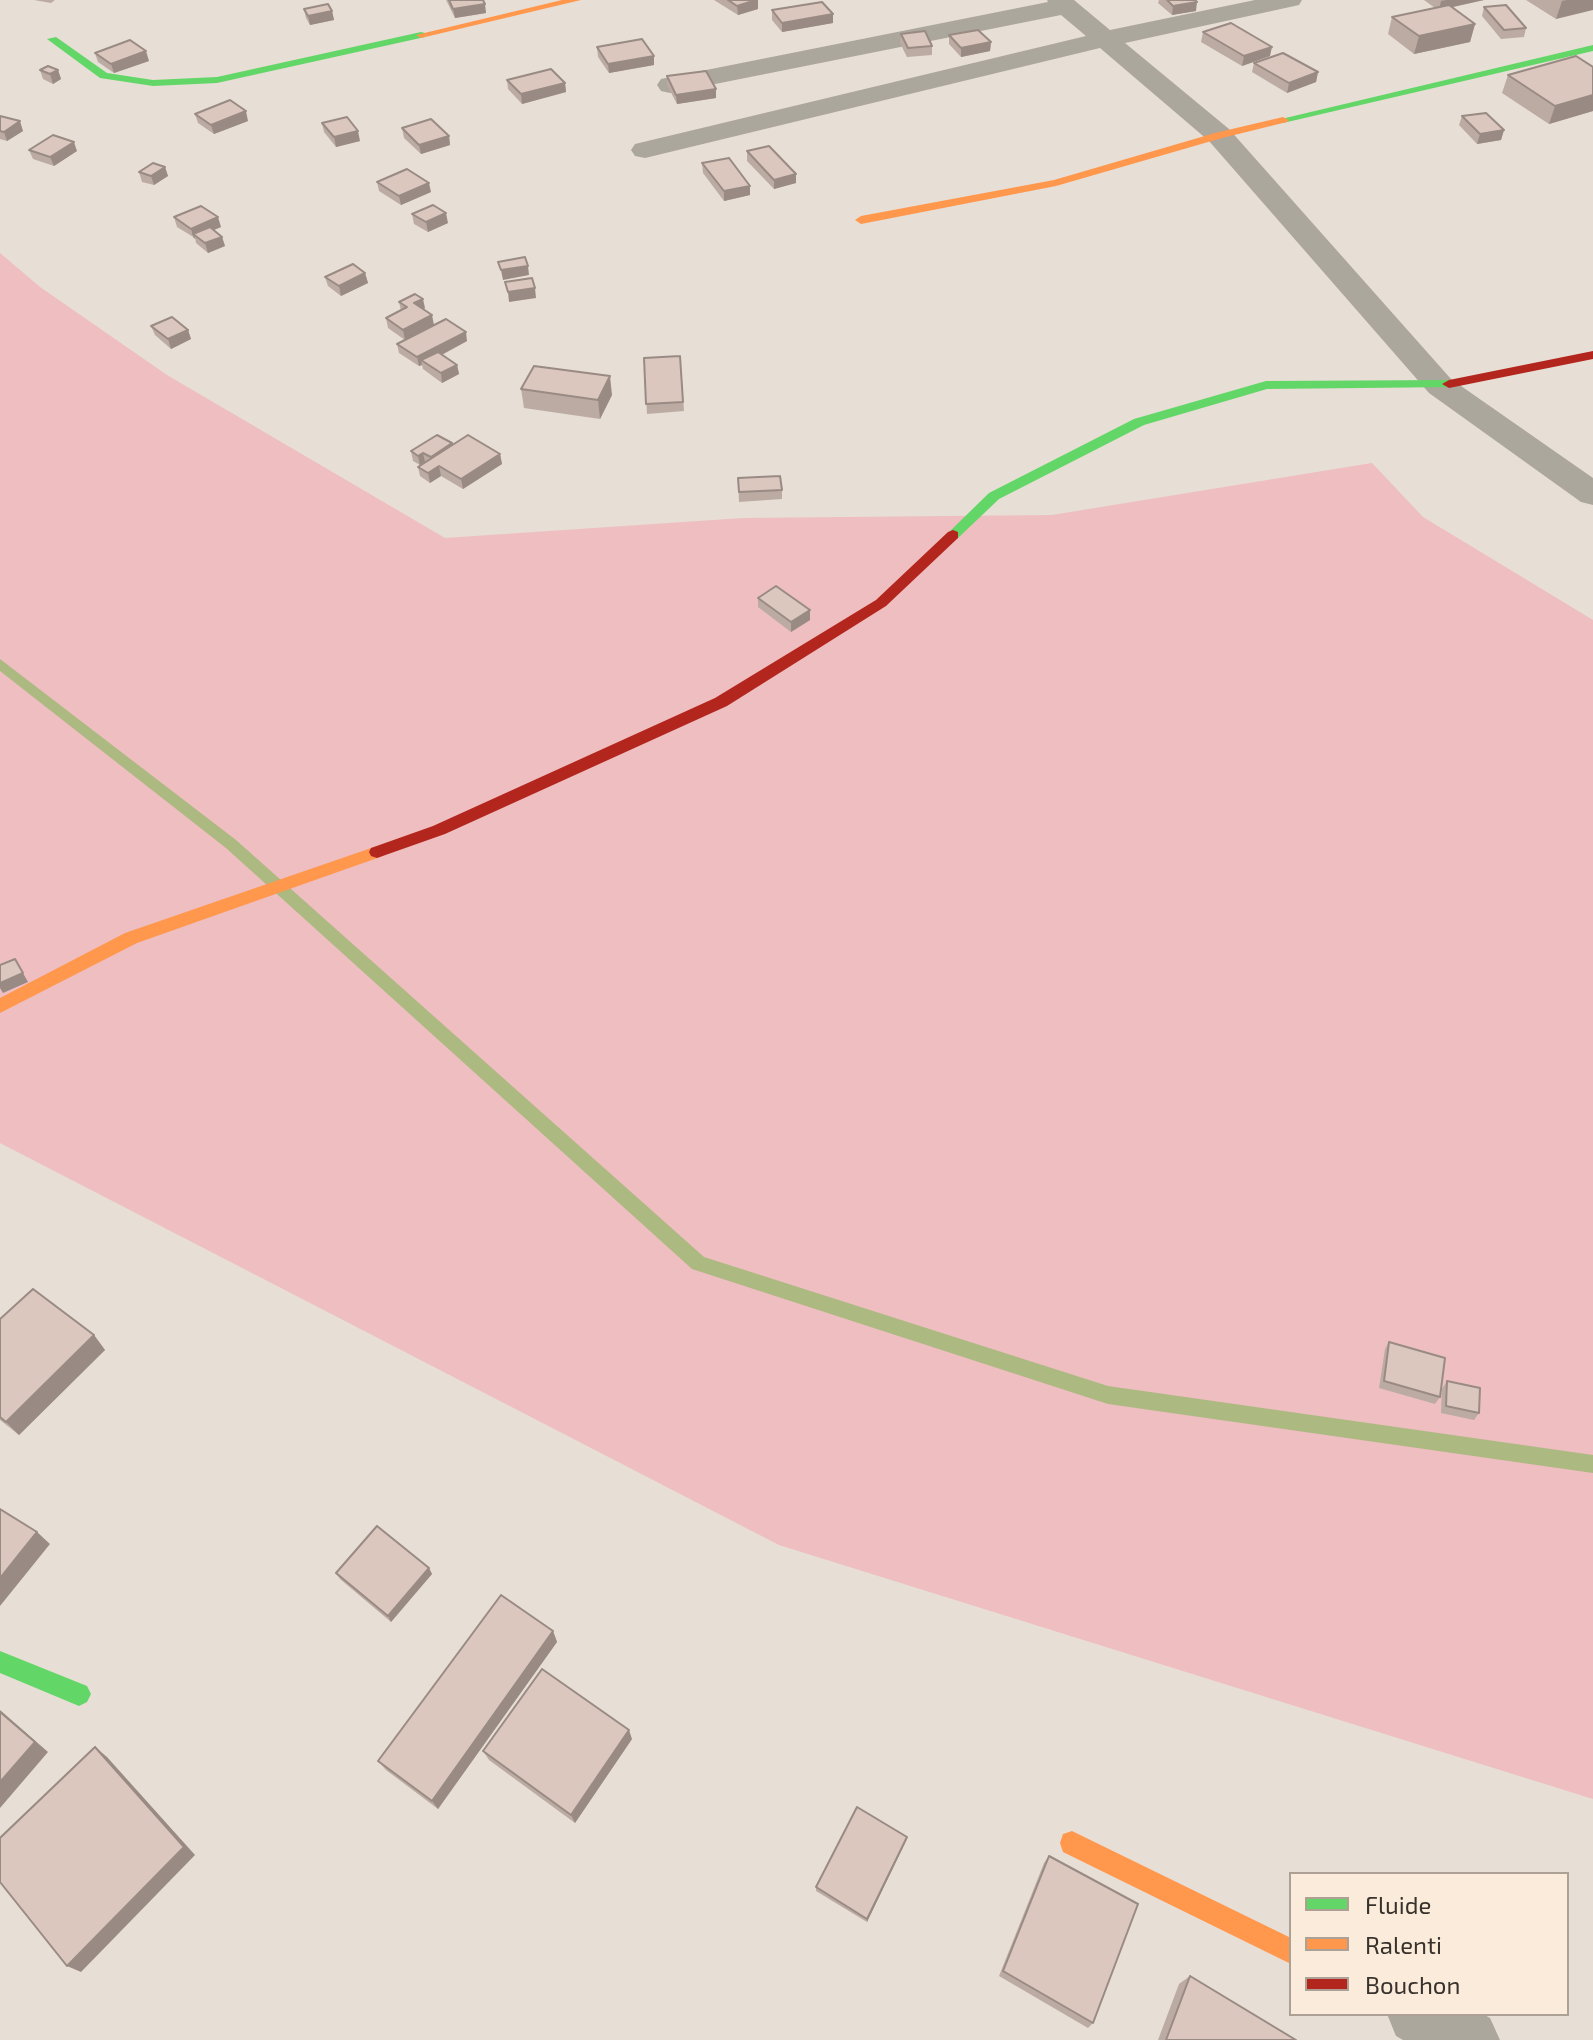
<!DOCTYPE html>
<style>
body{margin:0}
#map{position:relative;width:1593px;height:2040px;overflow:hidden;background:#e7ded5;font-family:"Exo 2",sans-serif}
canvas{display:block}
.legend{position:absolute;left:1289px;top:1872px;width:280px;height:144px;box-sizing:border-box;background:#fbebdb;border:2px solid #ada195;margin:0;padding:10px 14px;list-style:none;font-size:24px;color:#38322c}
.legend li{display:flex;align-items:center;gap:16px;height:40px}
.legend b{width:40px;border:2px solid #ada195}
</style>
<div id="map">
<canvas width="1593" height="2040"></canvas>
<ul class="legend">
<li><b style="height:10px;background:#63d668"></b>Fluide</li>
<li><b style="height:10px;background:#ff974d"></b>Ralenti</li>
<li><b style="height:10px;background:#b3261e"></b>Bouchon</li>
</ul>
</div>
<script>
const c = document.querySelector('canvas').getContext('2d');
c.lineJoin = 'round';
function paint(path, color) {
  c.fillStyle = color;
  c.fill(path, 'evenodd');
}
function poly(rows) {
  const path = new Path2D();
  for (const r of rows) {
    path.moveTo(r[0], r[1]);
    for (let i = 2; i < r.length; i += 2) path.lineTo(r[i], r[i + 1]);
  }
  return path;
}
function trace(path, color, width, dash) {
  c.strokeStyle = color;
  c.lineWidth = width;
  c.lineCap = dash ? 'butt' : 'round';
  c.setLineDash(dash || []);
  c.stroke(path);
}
paint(poly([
 [0,253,40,287,167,375,445,538,743,518,1052,515,1372,463,1423,517,1593,620,1593,1799,779,1545,0,1143]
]), '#eebec0');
paint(poly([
 [0,659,236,840,704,1257,1108,1386,1593,1455,1593,1473,1108,1404,692,1269,226,848,0,671,0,659]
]), '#acb980');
paint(poly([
 [1047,0,1074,0,1110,30,1255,0,1302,0,1299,5,1290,7,1125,43,1229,129,1451,379,1593,478,1593,505,1581,502,1429,393,1209,141,1100,48,645,158,635,156,631,150,635,144,1086,36,1061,15,670,93,661,91,657,85,661,79,1048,2,1047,0],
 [1387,2014,1483,2014,1490,2018,1500,2040,1403,2040,1396,2036,1387,2014]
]), '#aca79c');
paint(poly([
 [421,32,425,33,425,37,217,83,153,86,100,78,47,39,56,37,107,73,153,80,217,77,421,32],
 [1593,45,1593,51,1283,123,1277,120,1593,45],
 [1449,380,1454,381,1454,387,1267,389,1144,425,999,499,958,538,953,540,946,535,989,493,1134,419,1266,381,1449,380],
 [0,1651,87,1686,91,1694,87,1702,79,1706,0,1673,0,1651]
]), '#63d668');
paint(poly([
 [562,0,581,0,421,38,416,35,562,0],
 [1283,117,1289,120,1287,122,1222,138,1056,186,861,224,855,220,861,216,1054,180,1215,133,1283,117],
 [377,846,385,852,383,856,137,943,0,1013,0,998,125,933,377,846],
 [1072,1831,1291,1938,1291,1964,1063,1852,1060,1843,1063,1834,1072,1831]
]), '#ff974d');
paint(poly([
 [1593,351,1593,359,1449,388,1442,384,1449,380,1593,351],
 [953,530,958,532,958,538,886,606,727,706,445,834,377,858,371,856,369,852,371,848,433,826,715,698,876,600,948,532,953,530]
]), '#b3261e');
paint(poly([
 [34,0,55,0,51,3],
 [446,0,483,0,486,13,455,18],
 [714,0,758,0,758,9,738,15],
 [1159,0,1195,0,1196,11,1172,15,1158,3],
 [1424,0,1484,0,1453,7,1475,24,1470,42,1414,54,1388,34,1392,17,1435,8],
 [1526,0,1593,0,1556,19],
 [1484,7,1526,28,1524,37,1501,39,1482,16],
 [304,9,332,11,334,20,310,25,306,18],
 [772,10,833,14,833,23,782,32,772,20],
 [1203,32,1270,56,1242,66,1201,42],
 [901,34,932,46,932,55,907,57,900,43],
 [949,35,991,42,990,51,961,57,949,44],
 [597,47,654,65,609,73,598,57],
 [95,53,149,61,114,73,98,62],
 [1254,63,1318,72,1316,82,1287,93,1252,72],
 [1593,67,1593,111,1549,124,1502,93,1508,75],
 [40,70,58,70,61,79,53,84,43,79],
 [667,76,716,98,677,104,667,85],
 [507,80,565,83,566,92,522,104,508,89],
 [195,114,248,121,214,134,198,123],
 [0,115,0,116,23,131,7,141,0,139],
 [1462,116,1504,130,1501,140,1477,144,1459,125],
 [322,123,360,141,336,147,324,132],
 [402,128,449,136,450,145,421,154,404,138],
 [29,150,77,151,54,166,33,159],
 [747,151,796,183,774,189,747,161],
 [702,163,750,186,750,195,724,201,703,173],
 [165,167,168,176,154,185,142,182,139,172],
 [377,182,431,192,401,205,379,191],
 [412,214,448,223,428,232,414,224],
 [174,217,221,227,213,230,222,237,225,246,208,253,196,243,195,238,177,227],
 [365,273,368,283,341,296,328,286,325,277],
 [399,302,425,308,405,340,388,328,386,318,401,311],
 [151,326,188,330,191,339,171,349,155,335],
 [467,341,442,355,457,365,459,374,442,383,423,369,422,365,419,366,399,353,397,344],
 [680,356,684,411,647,414,644,358],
 [521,389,612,395,600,419,524,408],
 [452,443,452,445,500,454,502,464,463,489,441,476,430,483,420,476,418,467,420,465,413,461,411,451],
 [738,478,782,490,782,499,739,502],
 [758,598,810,610,810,620,791,632,758,607],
 [0,1319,94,1335,105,1350,19,1435,0,1420],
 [1389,1342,1440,1397,1435,1404,1379,1388,1385,1349],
 [1447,1381,1479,1413,1474,1420,1441,1413,1442,1389],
 [429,1568,432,1574,391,1622,340,1579,336,1573],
 [553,1631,557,1642,438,1809,386,1770,378,1761],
 [632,1739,575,1823,489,1760,483,1751],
 [907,1837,867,1922,816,1891,816,1887],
 [1049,1856,1093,2023,1088,2028,999,1976,1044,1863],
 [1190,1976,1296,2040,1158,2040,1179,1984]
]), '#bcaba3');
paint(poly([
 [758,0,758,9,738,15,737,6],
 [1446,0,1484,0,1439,10,1441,1],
 [1567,0,1593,0,1593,10,1556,19,1562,1],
 [1197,2,1196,11,1172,15,1173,6],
 [485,4,486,13,455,18,453,9],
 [332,11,334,20,310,25,308,16],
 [833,14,833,23,782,32,782,23],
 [1475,24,1470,42,1414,54,1419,36],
 [991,42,990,51,961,57,961,48],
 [1272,47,1270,56,1242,66,1244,56],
 [146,51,149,61,114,73,111,64],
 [654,56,654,65,609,73,608,64],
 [58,70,61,79,53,84,50,74],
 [1318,72,1316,82,1287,93,1289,83],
 [565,83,566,92,522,104,521,94],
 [716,89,716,98,677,104,676,95],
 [1593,95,1593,111,1549,124,1555,106],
 [246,111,248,121,214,134,211,125],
 [20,121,23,131,7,141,4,132],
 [1504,130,1501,140,1477,144,1480,134],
 [358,131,360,141,336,147,334,137],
 [449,136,450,145,421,154,419,145],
 [74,142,77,151,54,166,50,157],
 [165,167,168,176,154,185,151,176],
 [796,174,796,183,774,189,774,180],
 [429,183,431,192,401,205,399,196],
 [750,186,750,195,724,201,724,191],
 [446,213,448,223,428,232,426,222],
 [218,217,221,227,197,237,193,234,195,238,194,239,191,229],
 [222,237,225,246,208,253,205,243],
 [528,266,529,275,503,280,501,270],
 [365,273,368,283,341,296,339,286],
 [535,288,536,298,509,302,508,292],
 [423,299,425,308,416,313,414,303],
 [432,315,434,325,405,340,403,330],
 [188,330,191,339,171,349,168,339],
 [466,332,467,341,426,363,421,360,422,365,419,366,417,357],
 [457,365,459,374,442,383,441,373],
 [610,376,612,395,600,419,598,400],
 [423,453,425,462,420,466,418,456],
 [500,454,502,464,463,489,461,479],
 [439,466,441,476,430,483,428,473],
 [810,610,810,620,791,632,791,622],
 [15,959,28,982,3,993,0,988,0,983],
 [94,1335,105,1350,19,1435,6,1422],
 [37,1532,50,1544,0,1606,0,1578],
 [429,1568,432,1574,391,1622,388,1616],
 [553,1631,557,1642,438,1809,432,1801],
 [0,1710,48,1752,0,1808],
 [629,1730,632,1739,575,1823,571,1815],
 [95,1747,107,1757,195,1855,81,1972,67,1966],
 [907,1837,906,1841,867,1922,867,1919]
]), '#998b84');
const building = poly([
 [449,0,483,0,485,4,453,9,449,0],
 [728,0,756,0,737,6,728,0],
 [1167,0,1195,0,1197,2,1173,6,1167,0],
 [822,2,833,14,782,23,772,10,822,2],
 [328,4,332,11,308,16,304,9,328,4],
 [1449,5,1475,24,1419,36,1392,17,1449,5],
 [1506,5,1526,28,1504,30,1484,7,1506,5],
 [1231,23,1272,47,1244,56,1203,32,1231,23],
 [978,30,991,42,961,48,949,35,978,30],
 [925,31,932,46,908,48,901,34,925,31],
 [642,39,654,56,608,64,597,47,642,39],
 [130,40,146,51,111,64,95,53,130,40],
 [1283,53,1318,72,1289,83,1254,63,1283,53],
 [1576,56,1593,67,1593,95,1555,106,1508,75,1576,56],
 [48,66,58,70,50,74,40,70,48,66],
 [551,69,565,83,521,94,507,80,551,69],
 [706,71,716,89,676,95,667,76,706,71],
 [230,100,246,111,211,125,195,114,230,100],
 [1486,113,1504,130,1480,134,1462,116,1486,113],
 [0,116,20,121,4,132,0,131,0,116],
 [347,117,358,131,334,137,322,123,347,117],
 [431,119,449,136,419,145,402,128,431,119],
 [53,135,74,142,50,157,29,150,53,135],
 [769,146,796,174,774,180,747,151,769,146],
 [729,158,750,186,724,191,702,163,729,158],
 [153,163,165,167,151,176,139,172,153,163],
 [407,169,429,183,399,196,377,182,407,169],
 [433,205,446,213,426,222,412,214,433,205],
 [201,206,218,217,191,229,174,217,201,206],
 [210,227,222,237,205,243,193,234,210,227],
 [525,257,528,266,501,270,498,262,525,257],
 [353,264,365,273,339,286,325,277,353,264],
 [532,278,535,288,508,292,505,282,532,278],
 [415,294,423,299,414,303,432,315,403,330,386,318,407,307,399,302,415,294],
 [172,317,188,330,168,339,151,326,172,317],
 [446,319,466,332,417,357,397,344,446,319],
 [438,352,457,365,441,373,421,360,438,352],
 [680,356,683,402,646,404,644,358,680,356],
 [534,366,610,376,598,400,521,389,534,366],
 [437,435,452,443,431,457,423,453,418,456,411,451,437,435],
 [468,435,500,454,461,479,439,466,428,473,418,467,468,435],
 [780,476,782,490,739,492,738,478,780,476],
 [776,586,810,610,791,622,758,598,776,586],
 [15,959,23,973,0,983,0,965,15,959],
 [33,1289,94,1335,6,1422,0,1417,0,1319,33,1289],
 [1389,1342,1445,1358,1440,1397,1384,1381,1389,1342],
 [1447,1381,1480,1388,1479,1413,1446,1406,1447,1381],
 [0,1509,37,1532,0,1578,0,1509],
 [377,1526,429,1568,388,1616,336,1573,377,1526],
 [501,1595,553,1631,432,1801,378,1761,501,1595],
 [542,1669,629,1730,571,1815,483,1751,542,1669],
 [0,1712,35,1742,0,1782,0,1712],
 [95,1747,184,1847,67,1966,0,1882,0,1838,95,1747],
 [857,1807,907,1837,867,1919,816,1887,857,1807],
 [1049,1856,1138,1904,1093,2023,1003,1971,1049,1856],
 [1190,1976,1296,2040,1166,2040,1190,1976]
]);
paint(building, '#dbc7bd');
trace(building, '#998b84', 2);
</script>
